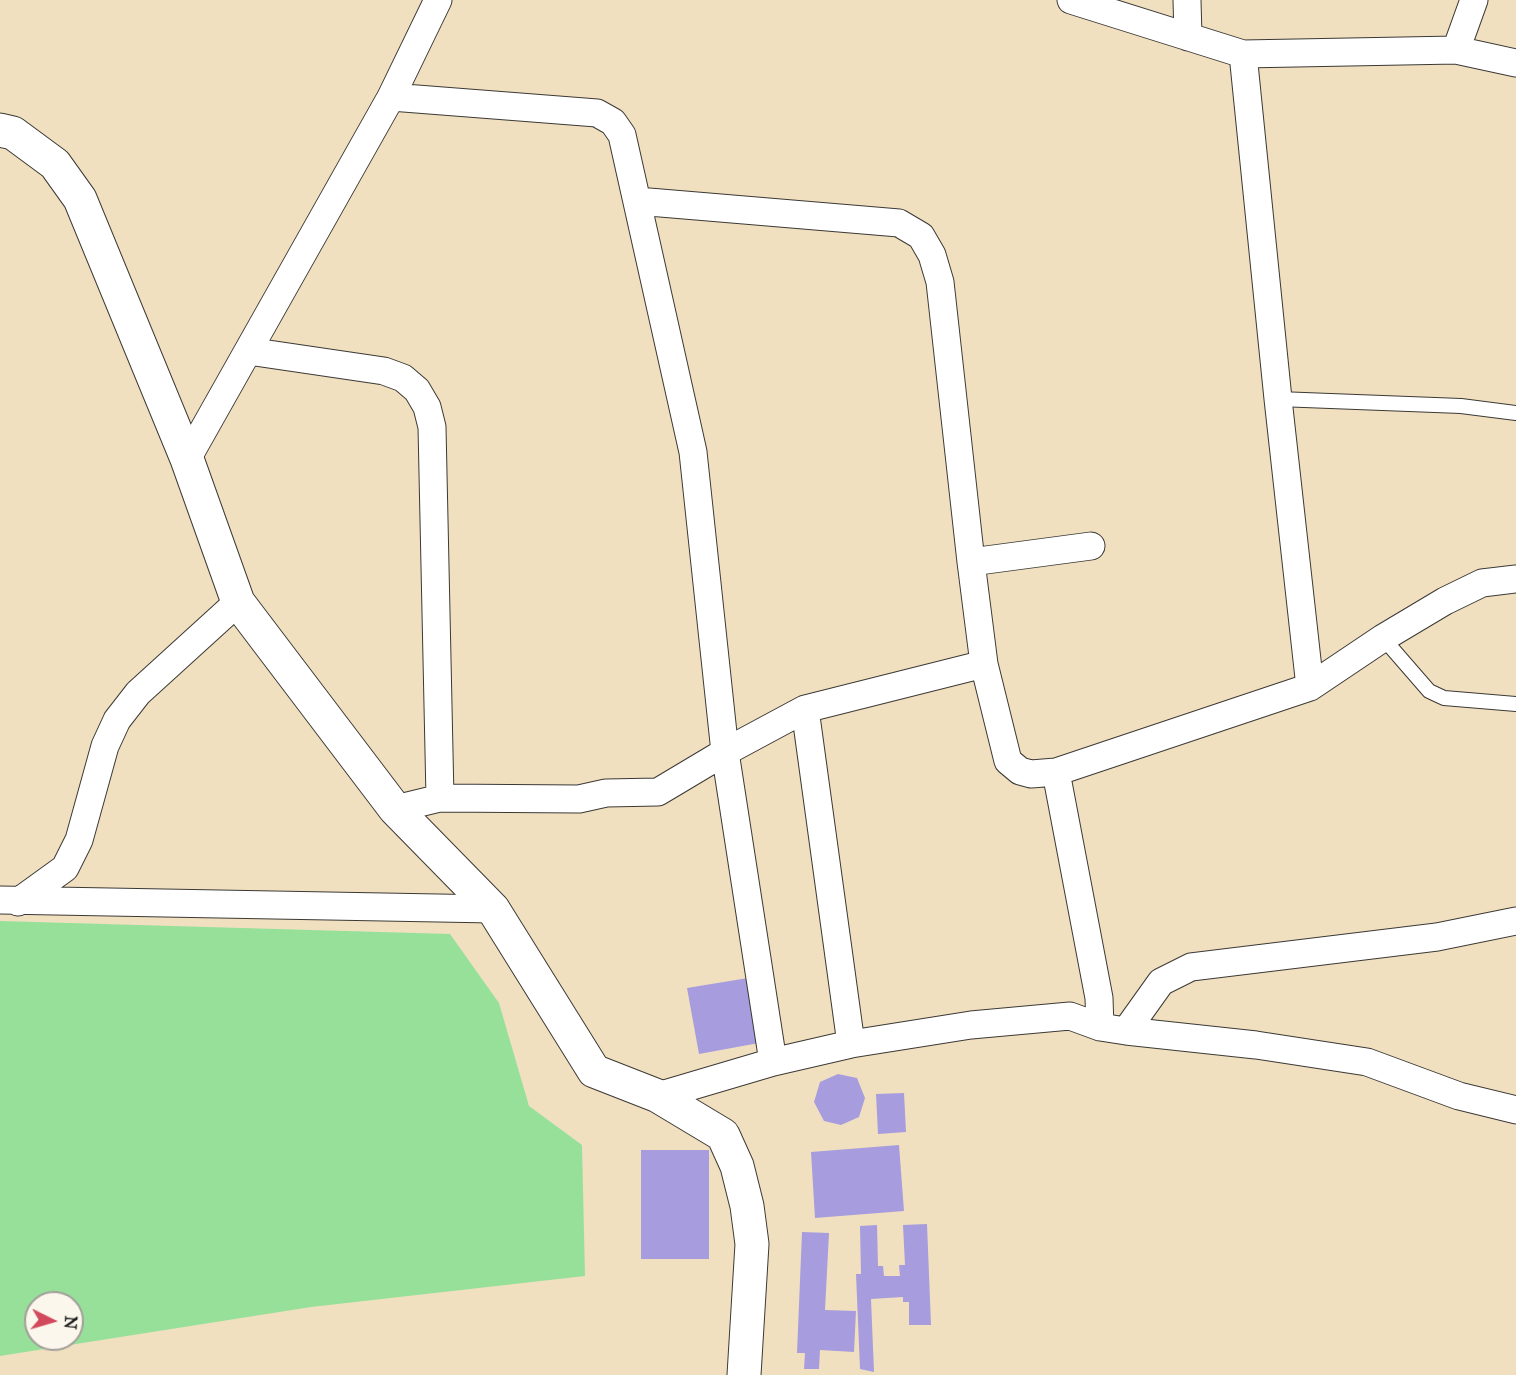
<!DOCTYPE html>
<style>
body{margin:0}
#map{position:relative;width:1516px;height:1375px;overflow:hidden;background:#f0e0c0;font-family:"IM FELL Great Primer",serif}
canvas{display:block}
.north{position:absolute;left:24px;top:1291px;width:60px;height:60px;box-sizing:border-box;background:#fbf7ec;border:2px solid #a29f99;border-radius:50%;rotate:95deg;font-size:16px;font-weight:700;line-height:24px;text-align:center;color:#1c1c1c}
.north::after{content:'';display:block;margin:auto;width:21px;height:27px;background:#d1495b;clip-path:polygon(50% 0,100% 100%,50% 72%,0 100%)}
</style>
<div id="map">
<canvas width="1516" height="1375"></canvas>
<div class="north">N</div>
</div>
<script>
const c = document.querySelector('canvas').getContext('2d');
c.lineJoin = 'round';
function paint(path, color) {
  c.fillStyle = color;
  c.fill(path, 'evenodd');
}
function poly(rows) {
  const path = new Path2D();
  for (const r of rows) {
    path.moveTo(r[0], r[1]);
    for (let i = 2; i < r.length; i += 2) path.lineTo(r[i], r[i + 1]);
  }
  return path;
}
function trace(path, color, width, dash) {
  c.strokeStyle = color;
  c.lineWidth = width;
  c.lineCap = dash ? 'butt' : 'round';
  c.setLineDash(dash || []);
  c.stroke(path);
}
paint(poly([
 [0,921,450,934,499,1003,529,1106,582,1145,585,1276,311,1307,0,1356],
 [36,1303,72,1303,72,1339,36,1339]
]), '#97e09a');
paint(poly([
 [748,978,759,1043,699,1054,687,988],
 [838,1074,857,1078,865,1098,859,1117,841,1125,824,1121,814,1102,820,1082],
 [904,1093,906,1132,878,1134,876,1094],
 [899,1145,904,1211,815,1218,811,1152],
 [641,1150,709,1150,709,1259,641,1259],
 [927,1224,931,1325,909,1325,909,1302,903,1302,903,1297,871,1299,874,1372,860,1369,856,1274,861,1274,860,1226,877,1225,878,1266,883,1266,884,1276,900,1276,899,1265,905,1265,903,1225],
 [802,1232,829,1233,825,1310,856,1311,854,1352,820,1350,819,1369,804,1369,805,1353,797,1353]
]), '#a79cdd');
const service = poly([
 [1278,399,1461,406,1516,413],
 [1383,638,1429,691,1444,698,1516,704]
]);
const minor = poly([
 [1071,0,1243,54,1456,50,1516,63],
 [1187,0,1188,37],
 [1456,50,1474,0],
 [1243,54,1278,399,1310,687],
 [391,97,597,113,613,122,622,135,693,452,725,752,773,1062],
 [637,201,899,223,921,236,932,255,940,282,971,562,984,664,1008,761,1020,771,1031,774,1056,772,1310,687,1383,638,1445,601,1482,583,1516,579],
 [248,351,384,371,403,378,417,390,427,407,432,427,440,798],
 [187,459,391,97,438,0],
 [971,562,1091,546],
 [805,709,851,1044],
 [1056,772,1099,998,1100,1027],
 [395,809,440,798,579,799,606,793,658,792,725,752,805,709,984,664],
 [0,900,493,909],
 [18,902,65,868,79,840,105,746,117,720,138,693,238,602],
 [1126,1031,1161,982,1191,967,1437,937,1516,921],
 [658,1096,773,1062,851,1044,971,1025,1070,1016,1100,1027,1126,1031,1256,1045,1367,1062,1459,1096,1516,1110]
]);
const tertiary = poly([
 [0,130,13,133,55,164,80,199,187,459,238,602,395,809,493,909,594,1071,658,1096,723,1135,737,1166,747,1206,752,1244,744,1375]
]);
trace(service, '#3c3935', 16);
trace(minor, '#3c3935', 29);
trace(tertiary, '#3c3935', 35);
trace(service, '#fff', 14);
trace(minor, '#fff', 27);
trace(tertiary, '#fff', 33);
</script>
